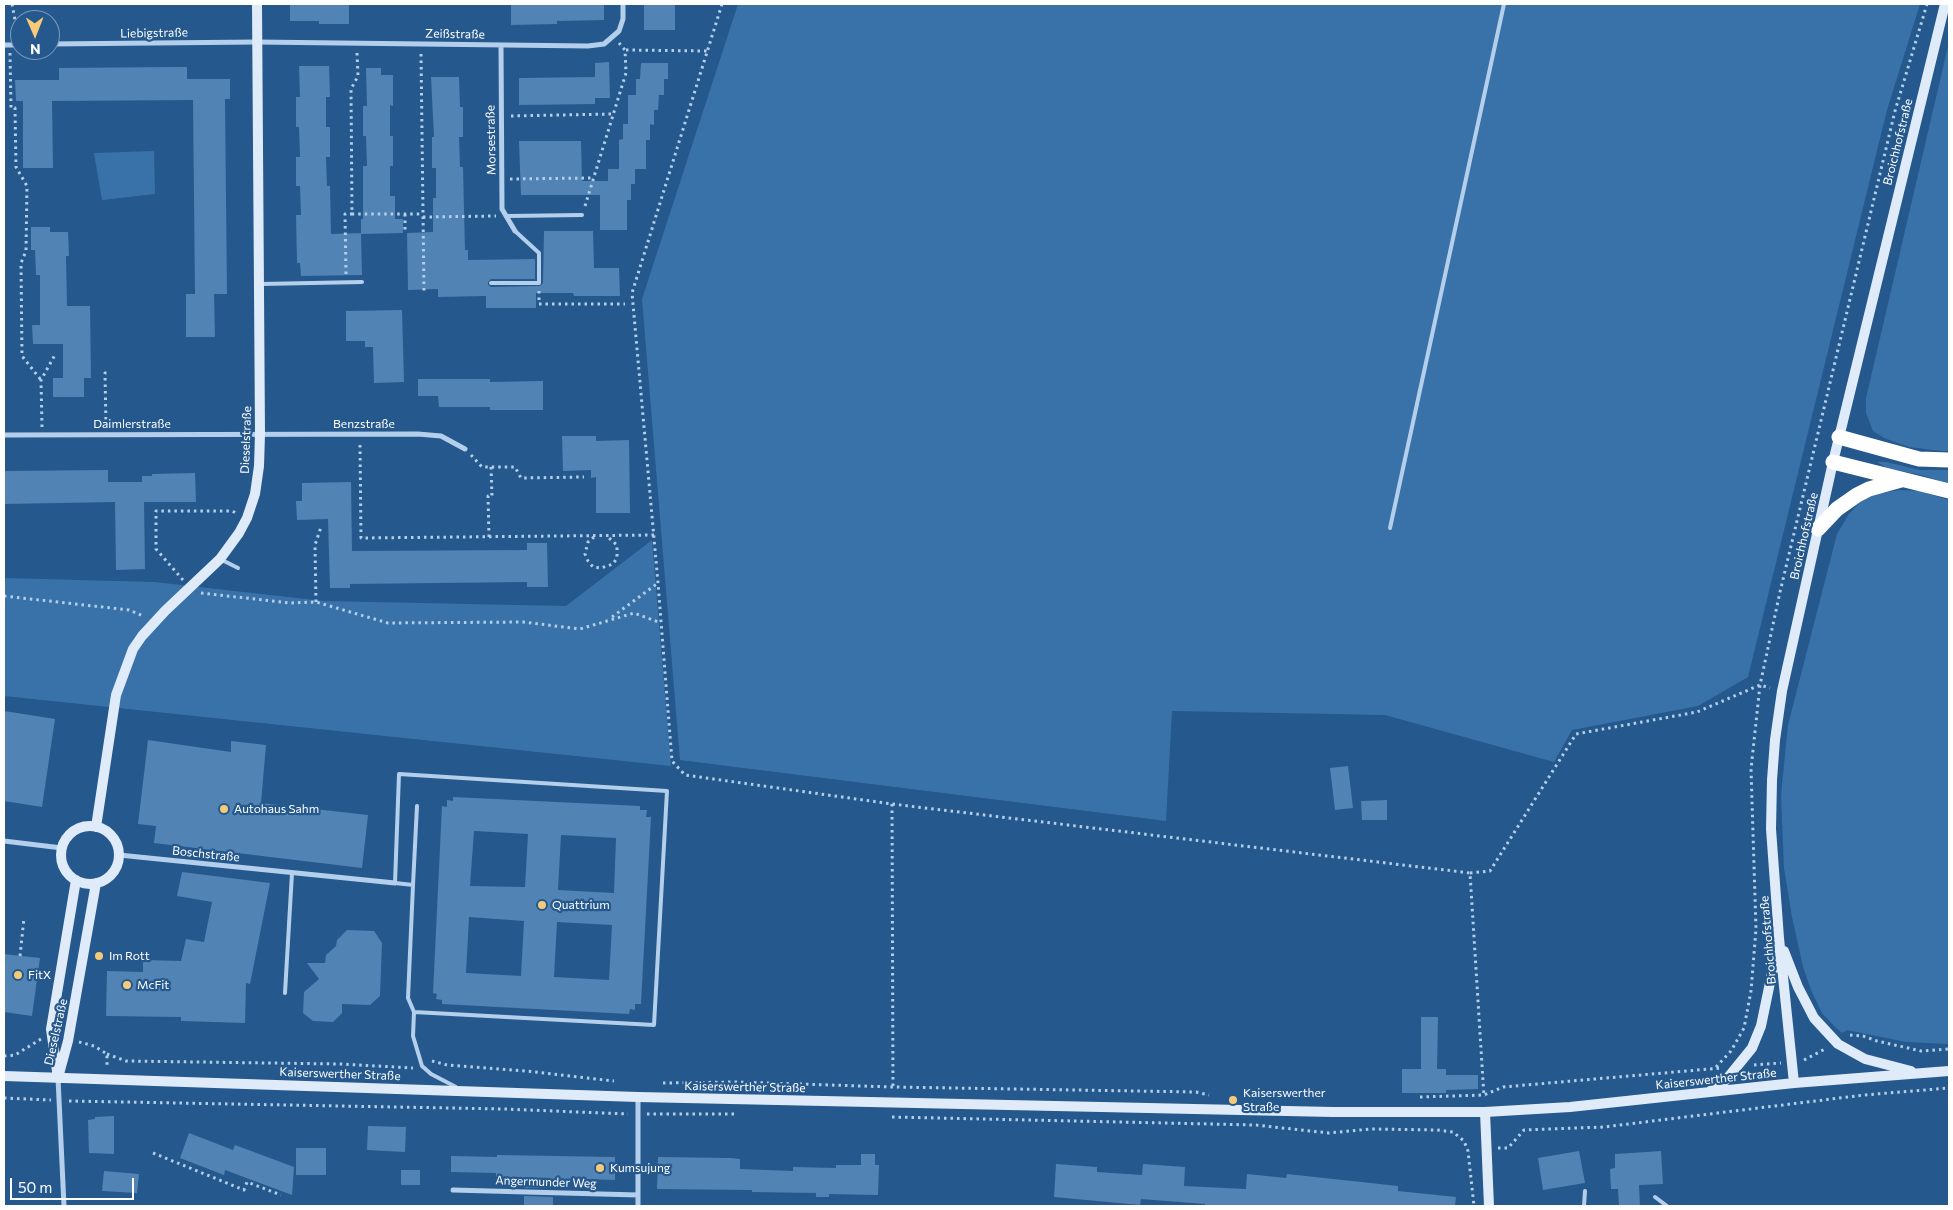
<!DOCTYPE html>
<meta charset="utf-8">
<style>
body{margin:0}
#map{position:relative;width:1953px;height:1210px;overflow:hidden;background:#25588d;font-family:Commissioner,sans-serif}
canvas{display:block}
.frame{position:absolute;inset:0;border:5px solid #fff;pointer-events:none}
.north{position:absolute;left:10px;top:10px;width:50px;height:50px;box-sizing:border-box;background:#25588d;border:1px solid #7c9bbb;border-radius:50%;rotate:179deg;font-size:14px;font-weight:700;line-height:20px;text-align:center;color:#fff}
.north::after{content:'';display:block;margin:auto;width:18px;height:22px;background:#f5ca78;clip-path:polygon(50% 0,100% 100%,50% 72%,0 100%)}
.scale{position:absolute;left:10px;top:1178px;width:124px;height:22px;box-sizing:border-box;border:2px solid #fff;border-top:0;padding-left:6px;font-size:15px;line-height:18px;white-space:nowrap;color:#fff;-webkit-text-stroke:4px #25588d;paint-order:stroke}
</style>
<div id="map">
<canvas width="1953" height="1210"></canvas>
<div class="frame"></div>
<div class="north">N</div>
<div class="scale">50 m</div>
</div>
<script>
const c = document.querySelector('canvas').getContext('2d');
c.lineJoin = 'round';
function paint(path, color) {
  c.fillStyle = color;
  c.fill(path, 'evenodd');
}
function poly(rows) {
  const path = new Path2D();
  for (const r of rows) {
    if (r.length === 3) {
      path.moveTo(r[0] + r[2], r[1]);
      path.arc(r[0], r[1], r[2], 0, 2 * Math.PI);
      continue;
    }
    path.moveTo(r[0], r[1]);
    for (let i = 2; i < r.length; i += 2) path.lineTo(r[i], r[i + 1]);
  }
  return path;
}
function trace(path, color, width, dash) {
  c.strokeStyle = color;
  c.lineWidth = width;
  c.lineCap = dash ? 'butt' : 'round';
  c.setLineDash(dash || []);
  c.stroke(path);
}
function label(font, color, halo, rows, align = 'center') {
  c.font = font + ' Commissioner,sans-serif';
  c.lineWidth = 4.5;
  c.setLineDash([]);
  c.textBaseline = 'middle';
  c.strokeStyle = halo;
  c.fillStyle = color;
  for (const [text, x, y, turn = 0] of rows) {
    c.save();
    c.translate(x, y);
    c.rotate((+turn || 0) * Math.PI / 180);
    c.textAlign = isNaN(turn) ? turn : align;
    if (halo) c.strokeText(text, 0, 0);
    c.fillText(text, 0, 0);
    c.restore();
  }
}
paint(poly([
 [738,4,1920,4,1887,110,1748,677,1698,706,1572,730,1554,762,1385,715,1172,711,1166,821,680,760,642,299],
 [1949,42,1949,451,1941,451,1909,447,1884,438,1873,431,1866,413,1866,398],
 [154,151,155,194,102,200,94,153],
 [1877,462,1886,462,1920,470,1949,470,1949,484,1921,475,1887,468],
 [1899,490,1919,491,1949,500,1949,1044,1906,1042,1847,1030,1842,1033,1836,1028,1822,1013,1811,990,1803,967,1792,917,1784,868,1781,795,1788,725,1837,534,1849,514,1861,501,1878,494],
 [652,540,671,766,4,696,4,578,154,582,324,601,566,606]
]), '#3972a9');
paint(poly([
 [290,4,349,4,349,24,319,24,319,21,290,21],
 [511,4,604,4,604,20,557,21,557,24,511,25],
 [644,4,675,4,675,30,644,30],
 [609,62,610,98,595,98,595,104,519,105,519,78,595,77,595,63],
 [641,63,668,63,668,79,664,79,664,95,659,95,658,110,654,110,654,125,650,124,650,140,646,140,646,169,635,169,635,184,631,184,631,200,627,200,627,230,600,230,600,195,521,195,519,141,581,141,582,181,608,181,608,169,619,169,619,140,623,139,623,124,628,124,628,95,636,95,636,79,640,79],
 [299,66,329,66,330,97,326,97,326,127,330,127,330,157,326,157,327,186,330,186,331,234,361,233,362,275,301,276,300,263,297,263,296,215,301,215,300,186,296,186,296,157,300,157,299,127,296,127,296,97,300,97],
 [174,67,187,67,187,79,230,79,230,99,225,99,227,294,214,294,215,337,186,337,186,294,195,294,193,100,52,101,53,168,23,168,23,101,16,101,15,80,59,80,59,68],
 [366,68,381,68,381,75,393,75,393,106,390,105,390,136,393,136,393,166,390,166,390,196,395,196,395,219,403,219,403,233,361,234,361,219,363,219,363,166,367,166,366,136,363,136,363,106,367,106],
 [431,77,459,77,460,107,463,107,463,137,459,137,460,167,463,167,465,250,468,250,468,260,535,259,535,279,491,279,488,282,488,285,491,287,540,286,543,283,544,231,593,231,594,268,619,268,620,296,574,296,573,293,536,293,536,308,486,308,486,296,438,297,438,289,408,290,407,233,433,232,433,198,436,198,436,168,432,168,432,137,434,137],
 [31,227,50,227,50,232,68,232,69,256,66,256,67,306,90,306,91,378,84,378,84,397,53,397,53,378,63,378,63,344,33,344,32,325,40,325,40,275,36,275,35,250,31,250],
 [402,310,404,382,374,383,373,347,365,347,365,341,346,341,346,311],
 [418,379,490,379,490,382,543,381,543,410,490,410,490,407,439,407,438,396,418,396],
 [562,436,596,436,596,441,629,440,630,513,596,513,596,477,591,478,591,470,563,471],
 [108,470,108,482,142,482,142,476,152,476,152,474,195,473,196,502,144,502,145,569,116,570,115,502,4,504,5,471],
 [351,482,352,551,527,550,527,543,547,543,548,587,527,587,527,582,350,584,350,588,330,588,328,519,297,520,296,501,302,501,302,483],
 [4,711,55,719,42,807,4,801],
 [148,740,231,752,231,741,266,745,261,803,368,815,362,868,154,843,156,826,138,824],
 [1348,766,1353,808,1335,810,1330,768],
 [453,797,640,806,640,810,647,810,646,817,651,817,641,1004,635,1004,635,1010,630,1009,629,1014,442,1004,442,1000,436,999,437,994,433,993,442,806,447,807,447,800,453,801],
 [474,831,528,834,525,887,470,886],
 [561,835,616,838,614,893,558,890],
 [469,917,524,921,521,976,466,973],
 [557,922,612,925,609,980,554,977],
 [1387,800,1387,820,1362,820,1361,801],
 [182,872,270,883,250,984,246,983,245,1023,181,1021,181,1017,106,1016,107,971,143,972,143,960,181,961,186,939,204,942,212,902,177,896],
 [347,930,374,931,382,943,380,996,370,1005,342,1004,342,1013,333,1022,313,1021,303,1013,304,992,319,979,307,963,325,963,326,955,336,946,337,940],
 [4,954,40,958,32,1016,4,1012],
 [1421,1017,1438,1017,1437,1069,1446,1069,1446,1075,1478,1075,1478,1089,1446,1090,1446,1093,1402,1093,1402,1069,1421,1069],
 [114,1116,114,1154,89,1153,88,1120,95,1119,95,1117],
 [368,1126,406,1127,405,1152,367,1150],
 [189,1133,233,1150,235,1145,294,1167,292,1195,225,1170,224,1175,180,1158],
 [296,1148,326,1148,326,1175,296,1175],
 [1579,1151,1585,1183,1543,1190,1538,1158],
 [1661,1151,1663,1184,1639,1185,1640,1206,1619,1206,1618,1189,1611,1189,1610,1169,1615,1168,1615,1154],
 [861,1154,875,1154,875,1165,879,1165,878,1195,829,1194,829,1197,816,1197,816,1193,752,1192,752,1190,657,1189,658,1157,730,1158,740,1159,740,1169,793,1171,793,1167,836,1168,836,1165,861,1165],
 [497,1155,615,1157,615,1180,585,1179,585,1183,552,1182,552,1188,524,1188,524,1182,496,1182,496,1173,451,1172,451,1156,497,1157],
 [1056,1164,1097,1167,1097,1172,1142,1175,1143,1164,1185,1167,1184,1186,1246,1189,1247,1174,1286,1178,1287,1174,1398,1186,1398,1191,1456,1197,1455,1206,1205,1206,1205,1204,1141,1199,1140,1205,1054,1197],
 [401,1170,420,1170,420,1185,401,1185],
 [104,1171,139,1174,137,1193,102,1191],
 [524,1196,553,1197,553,1206,524,1206]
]), '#5183b5');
trace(poly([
 [12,4,15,20,15,37],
 [722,4,632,293,658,583,672,761,685,775,892,804,1470,873,1484,1097],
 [626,50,707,51],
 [10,53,11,108,15,108,16,167,27,186,26,251,21,263,22,356,41,380],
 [357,53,358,76,351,89,352,214,423,214],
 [421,54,424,293],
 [511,116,613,114],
 [510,179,593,178],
 [585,206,626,73,625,50,619,43],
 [405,214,405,233],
 [423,217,496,216],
 [346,274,345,214,352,214],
 [539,291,539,304,625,304],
 [106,426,105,373,107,373],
 [42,427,41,380,56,353],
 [360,445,361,538,654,535],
 [471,455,482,467,515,467,521,478,584,477],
 [489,537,488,496,492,496,491,467],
 [594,537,588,542,585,554,588,561,593,567,601,568,613,564,617,558,617,545,609,538],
 [183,580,156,549,156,511,232,511,236,513],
 [201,593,290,603,316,602,388,623,523,622,580,629,634,613,661,623],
 [4,596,129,610,143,616],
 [316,602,315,545,321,527],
 [612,617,658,583],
 [892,804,893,1089],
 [1470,873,1490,871,1576,734,1697,712,1760,685,1770,688],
 [20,956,24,918],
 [1850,1035,1863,1036,1877,1041,1921,1051,1949,1049],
 [79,1042,94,1046,107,1054,107,1067],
 [107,1054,126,1061,340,1064,413,1068],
 [4,1056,15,1055,41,1039],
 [1804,1060,1825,1049],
 [432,1061,447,1065,526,1071,614,1081],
 [1754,1065,1781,1063],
 [1716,1067,1731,1051,1744,1028,1751,991,1756,929,1751,769,1760,685,1780,592,1895,111,1927,4],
 [663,1083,736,1082,893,1087,1196,1092,1209,1095],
 [1420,1097,1484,1095,1503,1087,1721,1068],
 [4,1098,51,1100],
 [69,1101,504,1109,628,1114],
 [647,1114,738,1114],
 [892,1117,1255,1125,1329,1133,1371,1129,1437,1130,1453,1132,1464,1141,1468,1151,1474,1206],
 [1498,1148,1508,1148,1524,1130,1604,1127,1864,1095,1949,1088],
 [153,1153,244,1190,247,1182,281,1195]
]), '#b4cfeb', 3, [2.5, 4]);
trace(poly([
 [507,216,582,215],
 [491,283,539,283,539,253,515,231],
 [261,284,362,282],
 [1390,528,1504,4],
 [220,559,238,568],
 [413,885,417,806],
 [285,993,292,873],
 [414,1012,654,1025,667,791,399,774,395,883,413,885,408,998,414,1012,413,1036,422,1066,431,1074,456,1087],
 [1655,1197,1667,1206],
 [1584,1206,1585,1191]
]), '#b4cfeb', 4);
trace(poly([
 [50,44,257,42,588,46,604,44,619,31,623,19,623,4],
 [4,45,20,45],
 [501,45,502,209,515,231],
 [4,435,418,434,441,436,465,449],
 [4,841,62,848],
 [119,855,395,883],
 [58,1078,64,1206],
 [453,1190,638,1195],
 [638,1206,638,1097]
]), '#b4cfeb', 5);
trace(poly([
 [90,855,29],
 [96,827,116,695,133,649,142,636,165,611,220,559,239,533,247,518,255,494,259,466,260,434,257,4],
 [1784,951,1798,987,1814,1018,1838,1044,1865,1059,1911,1071],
 [59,1074,68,1041,96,883],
 [4,1076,638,1097,1333,1112,1485,1112,1570,1107,1794,1083,1949,1071],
 [58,1078,51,1029,76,880],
 [1794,1083,1779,938,1771,829,1772,780,1775,740,1782,691,1833,462,1945,4],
 [1710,1091,1726,1080,1752,1048,1761,1026,1777,949],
 [1485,1112,1489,1206]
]), '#dfebf9', 10);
trace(poly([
 [1839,437,1919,459,1949,460],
 [1833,462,1949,491],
 [1818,529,1837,509,1857,495,1869,489,1901,480]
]), '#fff', 15);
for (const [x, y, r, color] of [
 [224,809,5,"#f5ca78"],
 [542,905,5,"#f5ca78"],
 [99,956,5,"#f5ca78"],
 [18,975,5,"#f5ca78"],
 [127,985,5,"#f5ca78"],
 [1233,1100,5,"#f5ca78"],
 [600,1168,5,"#f5ca78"]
]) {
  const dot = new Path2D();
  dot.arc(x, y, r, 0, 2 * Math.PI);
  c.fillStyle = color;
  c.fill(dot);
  trace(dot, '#25588d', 2);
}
label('12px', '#fff', '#25588d', [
 ["Liebigstraße",154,33,-1],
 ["Zeißstraße",455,34,1],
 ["Morsestraße",491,140,-91],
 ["Broichhofstraße",1898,142,-76],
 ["Daimlerstraße",132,424],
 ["Benzstraße",364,424],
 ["Dieselstraße",246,440,-88],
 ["Broichhofstraße",1804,536,-77],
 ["Boschstraße",206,854,6],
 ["Broichhofstraße",1768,940,-95],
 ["Dieselstraße",56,1032,-77],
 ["Kaiserswerther Straße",340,1074,2],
 ["Kaiserswerther Straße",1716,1079,-6],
 ["Kaiserswerther Straße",745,1087,1],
 ["Angermunder Weg",546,1182,2]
]);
label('12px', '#fff', '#25588d', [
 ["Autohaus Sahm",234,809],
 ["Quattrium",552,905],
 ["Im Rott",109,956],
 ["FitX",28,975],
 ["McFit",137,985],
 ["Kaiserswerther",1243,1093],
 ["Straße",1243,1107],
 ["Kumsujung",610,1168]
], 'left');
</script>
